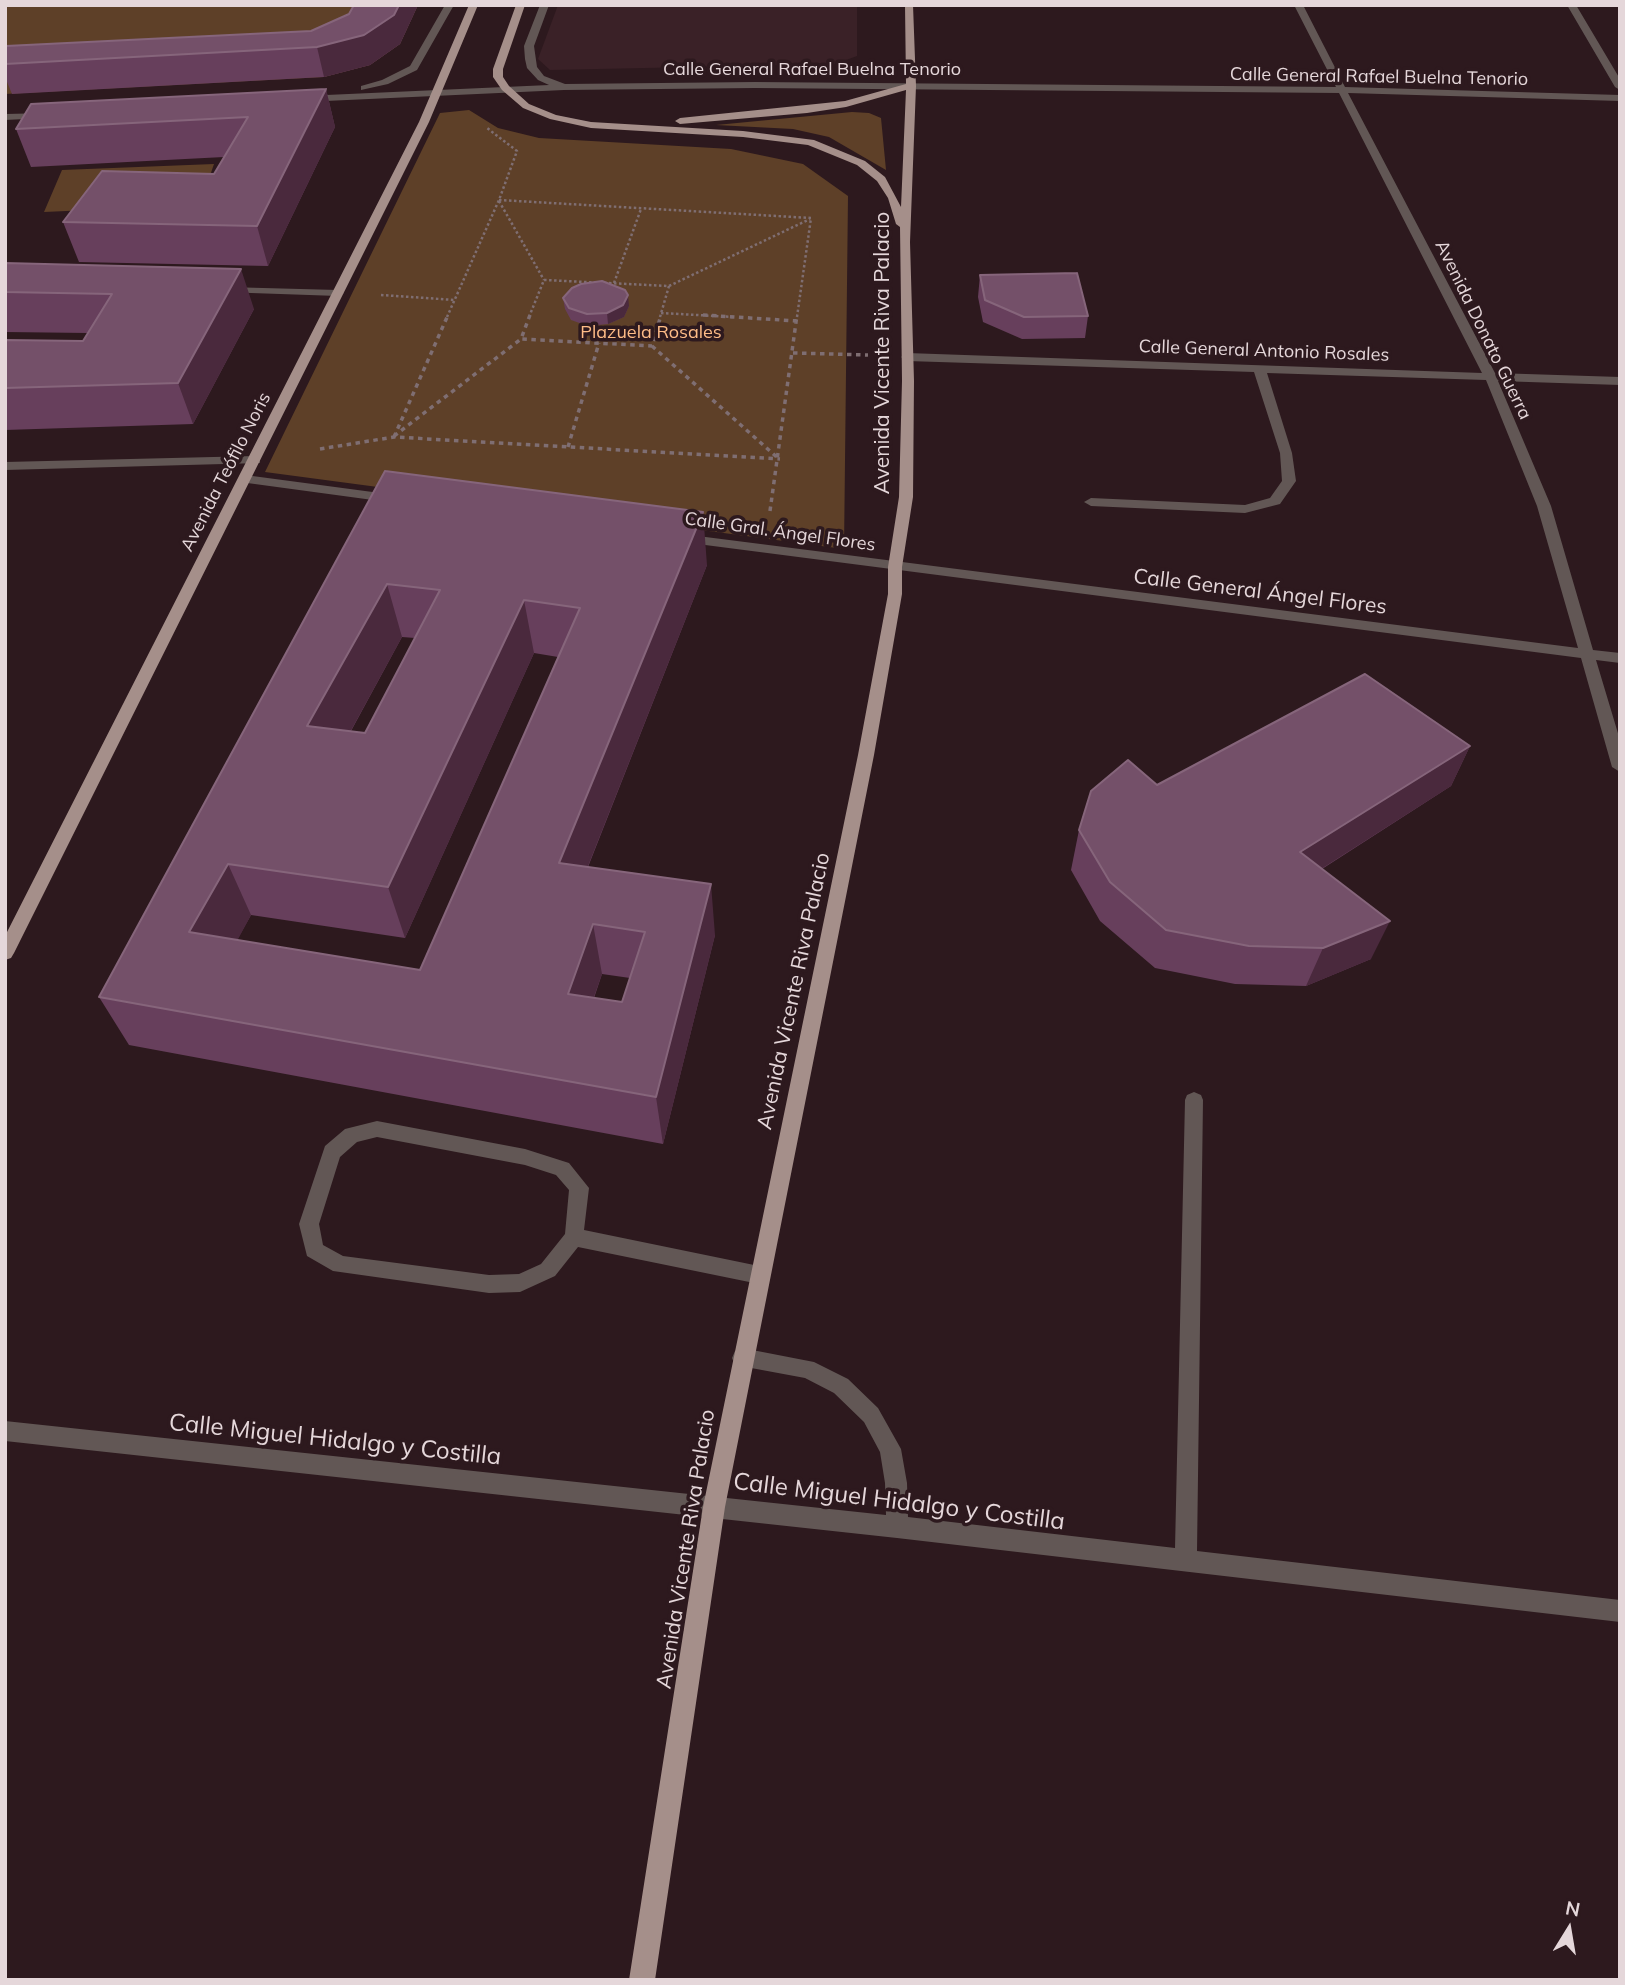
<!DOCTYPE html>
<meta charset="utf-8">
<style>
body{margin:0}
#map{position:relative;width:1625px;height:1985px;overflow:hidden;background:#2d191e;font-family:Mulish,sans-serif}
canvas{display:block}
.frame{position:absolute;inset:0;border:7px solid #e5d7da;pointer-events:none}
.north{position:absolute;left:1534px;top:1894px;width:70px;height:70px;-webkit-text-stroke:5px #2d191e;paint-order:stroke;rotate:11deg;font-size:19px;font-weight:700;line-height:28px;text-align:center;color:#e5d7da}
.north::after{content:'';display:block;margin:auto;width:24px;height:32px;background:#e5d7da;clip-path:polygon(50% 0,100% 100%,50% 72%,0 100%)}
</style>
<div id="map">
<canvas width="1625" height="1985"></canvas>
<div class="frame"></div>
<div class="north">N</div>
</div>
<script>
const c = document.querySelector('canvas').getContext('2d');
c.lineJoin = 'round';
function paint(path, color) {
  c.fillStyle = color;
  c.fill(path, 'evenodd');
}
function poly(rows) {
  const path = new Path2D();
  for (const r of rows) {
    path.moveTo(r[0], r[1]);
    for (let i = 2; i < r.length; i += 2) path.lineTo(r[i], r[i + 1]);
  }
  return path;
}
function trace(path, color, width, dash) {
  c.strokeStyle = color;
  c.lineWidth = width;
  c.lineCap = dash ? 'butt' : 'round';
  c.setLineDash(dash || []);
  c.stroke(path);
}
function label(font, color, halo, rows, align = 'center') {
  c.font = font + ' Mulish,sans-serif';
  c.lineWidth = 7;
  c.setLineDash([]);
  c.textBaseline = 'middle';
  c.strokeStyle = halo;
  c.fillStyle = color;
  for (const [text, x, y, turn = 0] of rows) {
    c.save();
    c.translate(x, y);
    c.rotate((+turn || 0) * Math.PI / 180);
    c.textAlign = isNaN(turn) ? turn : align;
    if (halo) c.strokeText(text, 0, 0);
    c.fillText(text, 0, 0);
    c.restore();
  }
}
paint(poly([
 [558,5,857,5,857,56,835,64,550,70,538,59]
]), '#3a2127');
paint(poly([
 [5,5,418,5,400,44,370,65,324,77,5,94],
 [469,110,498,128,539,138,731,149,803,164,848,196,844,549,265,472,440,113],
 [852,112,869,113,881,118,886,170,829,137,793,129,716,125],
 [214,164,200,205,44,212,62,170]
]), '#5e4028');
trace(poly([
 [499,200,811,218,797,317],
 [499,201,544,280],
 [614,283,641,209],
 [669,286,810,219],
 [381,295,455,300],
 [661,313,733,317],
 [447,317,499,200,517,151,487,128],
 [529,317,544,280,669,286,660,317]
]), '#7f6e72', 2.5, [2.5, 2.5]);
trace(poly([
 [530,315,521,339,652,346,661,315],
 [703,315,797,321],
 [652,346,779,459],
 [793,353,868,355],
 [394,436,521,339],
 [394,437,448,315],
 [568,447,599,343],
 [320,449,394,437,780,459],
 [770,511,797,315]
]), '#7f6e72', 3.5, [4.5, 4.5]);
paint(poly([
 [445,5,454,5,417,70,388,84,361,90,361,86,382,80,410,66,445,5],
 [540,5,549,5,534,46,537,67,544,76,565,84,755,82,1336,87,1294,5,1303,5,1345,87,1620,95,1620,101,1348,93,1495,373,1620,377,1620,385,1498,381,1551,506,1593,650,1620,653,1620,663,1596,660,1620,740,1620,772,1612,767,1581,658,682,542,675,538,682,534,1578,648,1537,506,1486,380,1267,373,1292,453,1296,481,1280,504,1245,513,1091,506,1084,502,1091,498,1245,505,1270,498,1282,481,1280,453,1254,372,907,361,901,357,907,353,1482,373,1339,93,755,88,564,90,304,102,299,99,304,96,549,85,538,80,527,68,525,59,524,46,540,5],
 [1567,5,1576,5,1620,79,1620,90,1615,87,1567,5],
 [49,113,51,115,46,118,5,120,5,114,49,113],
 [226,287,338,290,344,293,338,296,222,292,220,290,226,287],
 [255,456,260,457,260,463,5,470,5,462,255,456],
 [245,475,395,495,402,499,395,503,240,482,240,476,245,475],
 [1194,1092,1201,1095,1203,1100,1197,1551,1620,1600,1620,1622,897,1538,5,1441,5,1421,886,1515,885,1483,880,1452,864,1422,834,1393,805,1378,735,1365,732,1358,735,1351,742,1348,814,1362,848,1379,878,1408,901,1449,907,1483,908,1517,1175,1548,1185,1100,1187,1095,1194,1092],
 [377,1121,525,1149,569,1163,589,1188,584,1230,759,1266,766,1269,769,1275,766,1281,759,1284,578,1247,555,1276,520,1292,489,1293,333,1271,307,1256,299,1224,325,1146,345,1129,377,1121],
 [377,1137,525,1165,556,1175,569,1190,565,1234,541,1264,519,1274,489,1275,343,1256,323,1245,319,1224,340,1157,357,1142,377,1137]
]), '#625755');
paint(poly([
 [469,5,478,5,429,122,14,953,11,958,5,960,5,936,419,122,469,5],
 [516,5,525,5,503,69,503,77,509,86,529,104,556,115,591,122,743,131,814,140,865,161,885,177,901,207,906,90,846,107,807,113,680,124,675,121,680,118,845,101,906,84,905,5,913,5,916,86,910,242,914,381,913,497,902,567,902,594,874,755,725,1507,655,1980,629,1980,703,1507,858,755,888,594,888,567,899,497,902,381,900,227,896,224,888,198,877,181,857,165,808,145,743,137,591,128,550,119,523,108,502,90,493,77,493,69,516,5]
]), '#a58f8a');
paint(poly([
 [354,5,418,5,400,44,370,65,324,77,12,94,5,77,5,48,311,31,349,14],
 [326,89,335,127,268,266,79,262,63,222,214,174,224,157,31,167,16,129],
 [5,263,254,309,193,424,5,430,5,340,83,341,88,333,5,332],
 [980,275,1088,316,1085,338,1022,339,983,322,978,297],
 [563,298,629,306,624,317,608,324,588,326,571,320,565,309],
 [385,471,707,565,588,867,715,935,663,1144,129,1045,99,997],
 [402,637,415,638,365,733,351,731],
 [534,653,558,657,420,970,237,940,251,915,405,938],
 [602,974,630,978,622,1002,594,998],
 [1470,746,1451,786,1322,869,1371,959,1306,986,1235,984,1155,968,1100,921,1071,870,1079,830,1157,785]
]), '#673f5c');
paint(poly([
 [399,5,418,5,400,44,370,65,324,77,317,47],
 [326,89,335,127,268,266,257,226],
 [241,269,254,309,193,424,178,383],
 [628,295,629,306,624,317,608,324,607,313],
 [703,512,707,565,569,914,559,863],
 [387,584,402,637,325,778,307,726],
 [524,600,534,653,405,938,388,887],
 [1470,746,1451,786,1285,892,1300,852],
 [228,864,251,915,215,982,189,932],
 [711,884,715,935,663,1144,656,1097],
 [1390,921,1371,959,1306,986,1323,948],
 [593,924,602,974,578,1042,568,994]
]), '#4a293d');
const building = poly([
 [354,5,399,5,394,15,364,35,317,47,5,64,6,46,311,31,349,14,354,5],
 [326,89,257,226,63,222,102,171,214,174,248,117,16,129,31,104,326,89],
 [5,263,241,269,178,383,5,388,5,340,83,341,112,294,5,292,5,263],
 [1077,273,1088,316,1024,317,985,300,980,275,1077,273],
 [602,281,625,290,628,295,623,305,607,313,587,314,569,308,563,298,572,288,581,284,602,281],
 [385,471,703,512,559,863,711,884,656,1097,99,997,385,471],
 [387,584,440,590,365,733,307,726,387,584],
 [524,600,580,608,420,970,189,932,228,864,388,887,524,600],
 [593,924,645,932,622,1002,568,994,593,924],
 [1365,674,1470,746,1300,852,1390,921,1323,948,1249,946,1166,930,1110,882,1079,830,1091,791,1128,760,1157,785,1365,674]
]);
paint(building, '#745069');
trace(building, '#86657b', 2);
label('18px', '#e5d7da', '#2d191e', [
 ["Calle General Rafael Buelna Tenorio",812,70],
 ["Calle General Rafael Buelna Tenorio",1379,77,1],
 ["Avenida Donato Guerra",1483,330,64],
 ["Calle General Antonio Rosales",1264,351,2],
 ["Avenida Teófilo Noris",226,472,-63],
 ["Calle Gral. Ángel Flores",780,532,8]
]);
label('18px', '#febc87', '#2d191e', [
 ["Plazuela Rosales",651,333]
]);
label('21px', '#e5d7da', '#2d191e', [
 ["Avenida Vicente Riva Palacio",883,353,-90],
 ["Calle General Ángel Flores",1260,592,7],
 ["Avenida Vicente Riva Palacio",794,991,-78],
 ["Avenida Vicente Riva Palacio",686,1549,-81]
]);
label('24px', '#e5d7da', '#2d191e', [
 ["Calle Miguel Hidalgo y Costilla",335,1440,6],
 ["Calle Miguel Hidalgo y Costilla",899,1502,7]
]);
</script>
